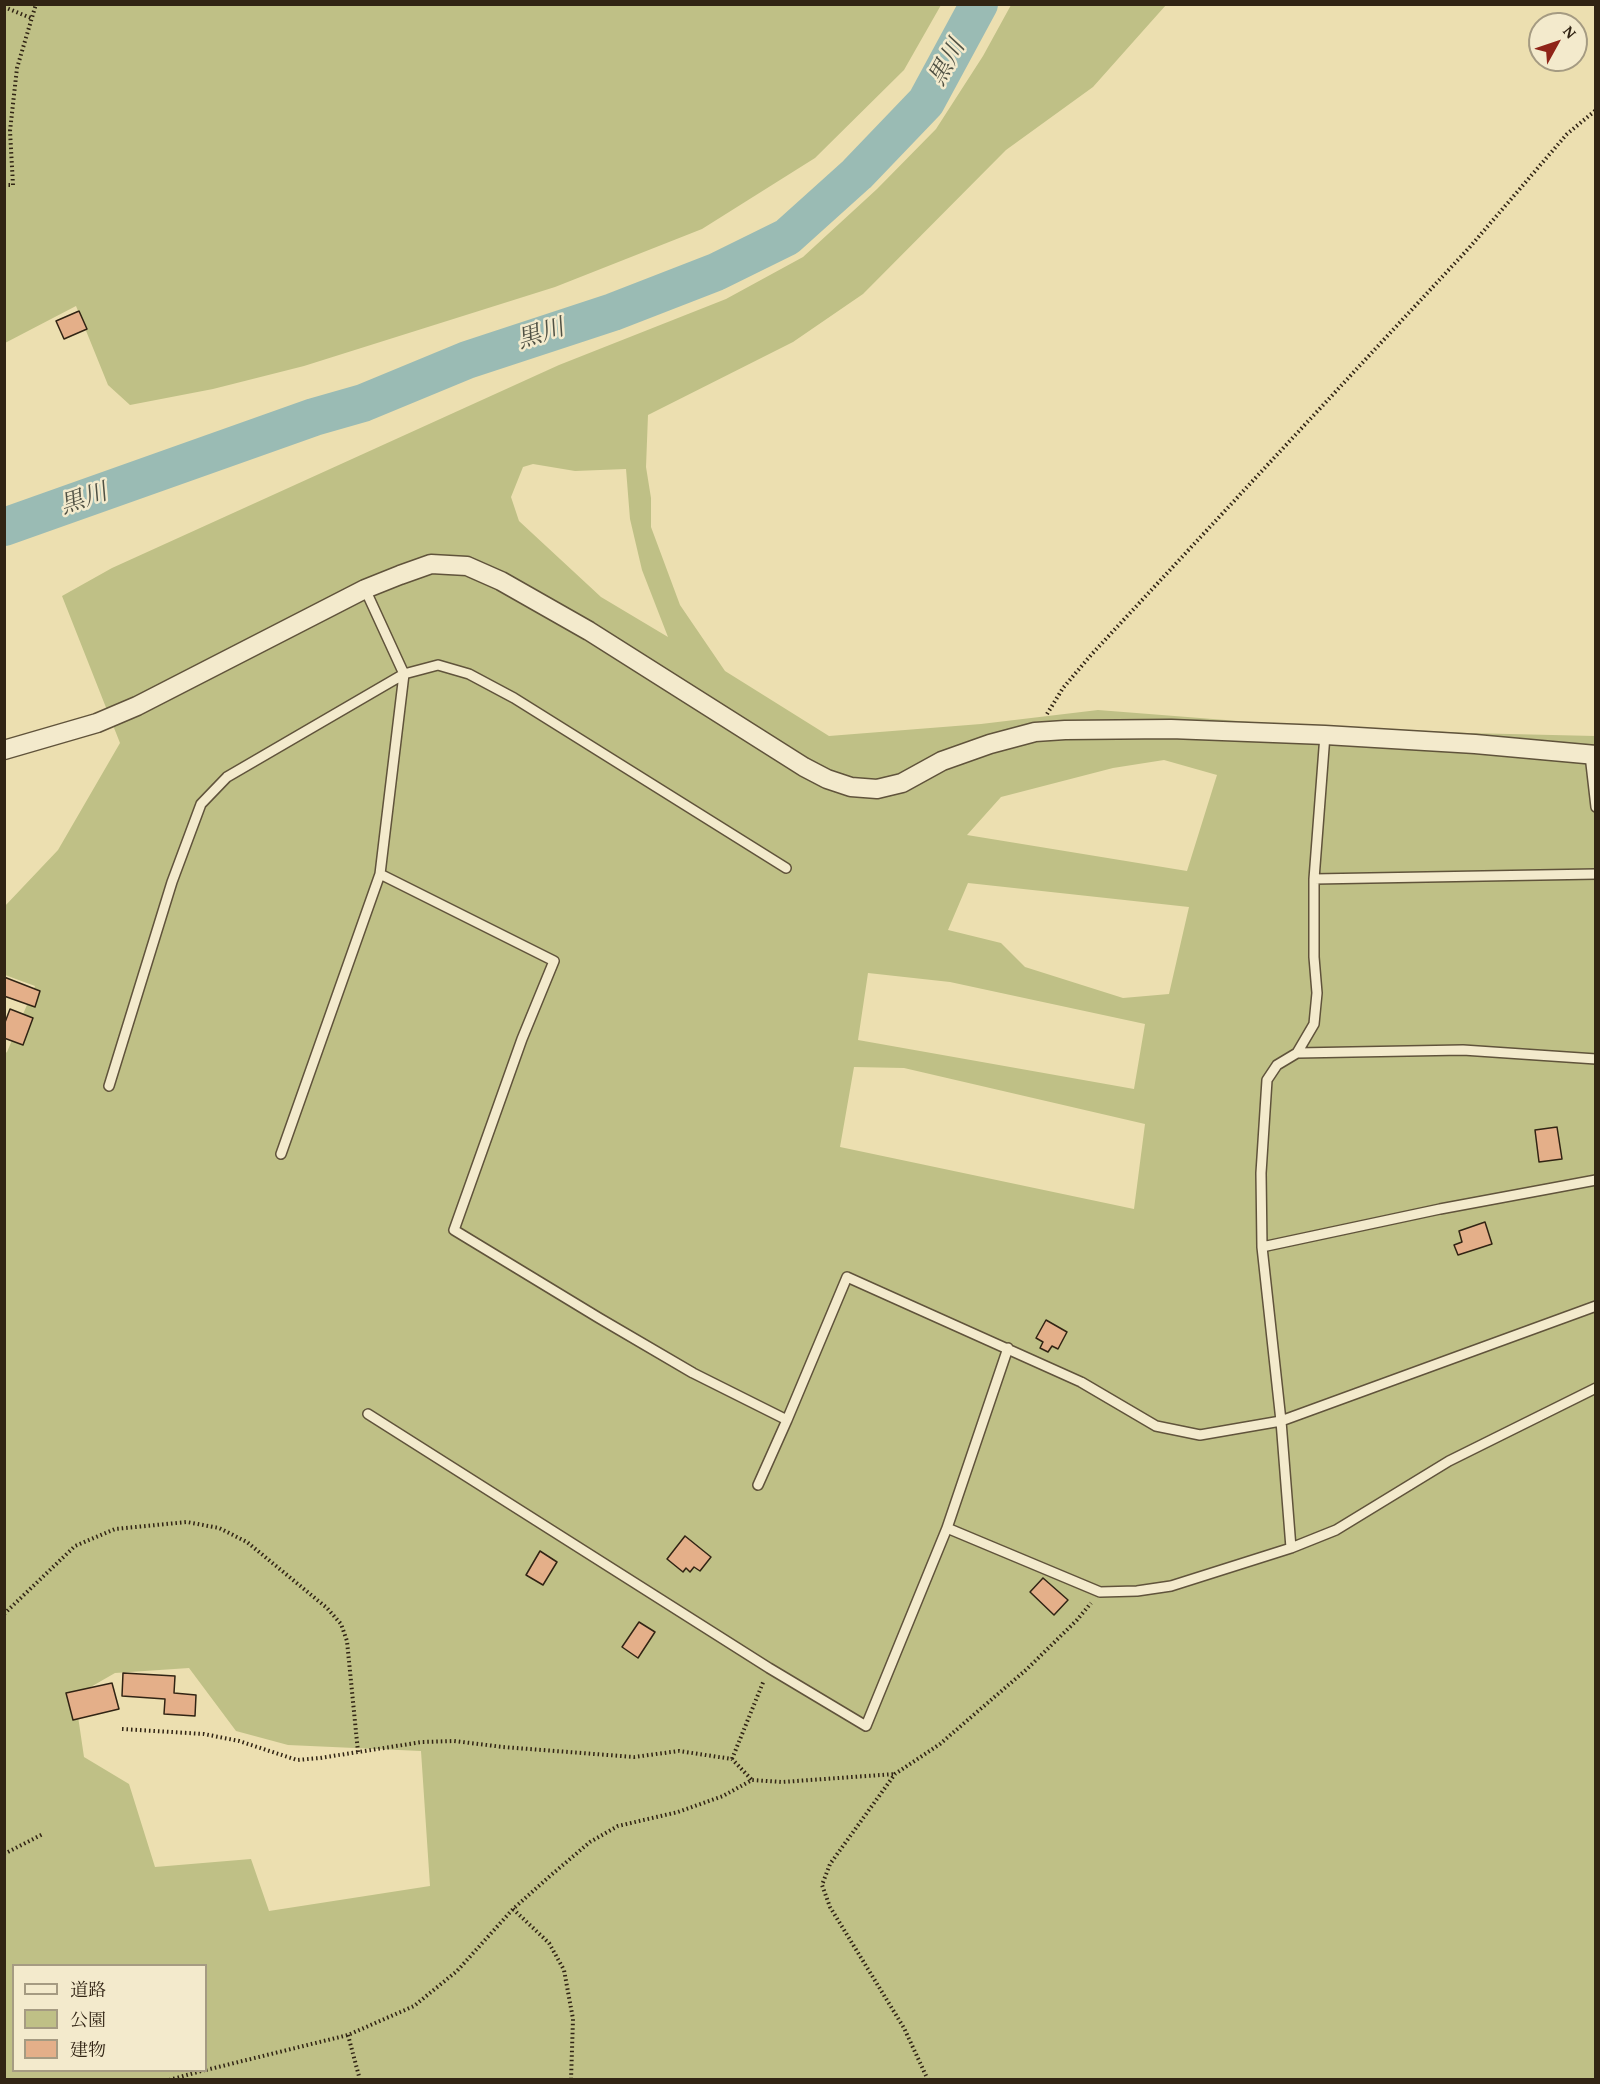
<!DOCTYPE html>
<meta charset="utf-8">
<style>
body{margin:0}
#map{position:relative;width:1600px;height:2084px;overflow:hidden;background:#ecdfb0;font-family:"Gentium Book Plus","Noto Serif JP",serif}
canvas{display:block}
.frame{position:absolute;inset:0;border:6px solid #312414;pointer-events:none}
.legend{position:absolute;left:12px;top:1964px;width:195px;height:108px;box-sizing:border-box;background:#f3eacc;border:2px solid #a59b82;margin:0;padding:8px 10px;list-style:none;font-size:18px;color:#312414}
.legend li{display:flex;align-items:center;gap:12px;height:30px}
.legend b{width:30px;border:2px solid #a59b82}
.north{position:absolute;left:1528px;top:12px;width:60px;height:60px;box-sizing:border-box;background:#f3eacc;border:2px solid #a59b82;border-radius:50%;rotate:50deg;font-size:16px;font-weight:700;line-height:24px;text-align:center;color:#312414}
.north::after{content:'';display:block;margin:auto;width:21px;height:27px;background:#8f2418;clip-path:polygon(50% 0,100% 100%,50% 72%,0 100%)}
</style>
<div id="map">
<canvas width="1600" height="2084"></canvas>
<div class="frame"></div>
<ul class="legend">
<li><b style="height:8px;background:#f3eacc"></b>道路</li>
<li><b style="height:16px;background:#bfc086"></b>公園</li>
<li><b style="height:16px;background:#e4af89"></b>建物</li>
</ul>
<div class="north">N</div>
</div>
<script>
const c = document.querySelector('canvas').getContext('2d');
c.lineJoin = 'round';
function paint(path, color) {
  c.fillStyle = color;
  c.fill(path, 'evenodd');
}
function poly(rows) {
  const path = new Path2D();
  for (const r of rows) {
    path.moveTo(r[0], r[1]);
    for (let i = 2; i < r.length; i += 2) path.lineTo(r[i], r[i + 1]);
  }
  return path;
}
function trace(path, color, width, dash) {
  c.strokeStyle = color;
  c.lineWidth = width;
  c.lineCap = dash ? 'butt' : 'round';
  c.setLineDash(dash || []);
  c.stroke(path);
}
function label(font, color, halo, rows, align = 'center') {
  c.font = font + ' "Gentium Book Plus","Noto Serif JP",serif';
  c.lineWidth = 5;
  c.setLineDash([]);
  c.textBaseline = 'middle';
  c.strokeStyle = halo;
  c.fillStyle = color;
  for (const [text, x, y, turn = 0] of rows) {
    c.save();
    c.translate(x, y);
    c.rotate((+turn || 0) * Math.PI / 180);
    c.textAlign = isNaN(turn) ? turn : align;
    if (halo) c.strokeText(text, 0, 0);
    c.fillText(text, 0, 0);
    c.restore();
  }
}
paint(poly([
 [4,5,941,5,904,70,815,158,702,229,555,287,304,366,213,389,130,405,108,385,76,306,5,343],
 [1011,5,1166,5,1093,87,1006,150,863,294,793,342,648,415,646,467,651,498,651,527,680,605,725,671,829,736,981,724,1098,710,1251,722,1467,733,1595,736,1595,2079,5,2079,4,1054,7,1052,35,986,5,975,4,907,58,850,120,743,62,596,112,568,559,365,726,299,803,257,877,189,936,129,983,56],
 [533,464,575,471,626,469,630,519,642,570,668,637,601,597,519,521,511,497,523,467],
 [1164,760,1217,775,1187,871,967,835,1001,797,1113,768],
 [968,883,1189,907,1169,994,1123,998,1025,967,1001,943,948,930],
 [868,973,950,982,1145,1024,1134,1089,858,1040],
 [854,1067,904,1068,1145,1124,1134,1209,840,1147],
 [189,1668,236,1731,288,1745,421,1751,430,1886,269,1911,251,1859,155,1867,129,1784,84,1757,75,1696,115,1673],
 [14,1966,206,1966,206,2070,14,2070]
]), '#bfc086');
trace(poly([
 [4,527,314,417,363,403,467,360,613,312,716,272,787,237,857,174,926,102,979,4]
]), '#9abbb4', 38);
const building = poly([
 [79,311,87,329,64,339,56,321,79,311],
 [4,977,40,991,35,1007,4,996,4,977],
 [10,1009,33,1018,23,1045,4,1038,4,1025,10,1009],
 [1557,1127,1562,1159,1539,1162,1535,1130,1557,1127],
 [1485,1222,1492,1244,1458,1255,1454,1245,1462,1242,1459,1231,1485,1222],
 [1046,1320,1067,1332,1058,1349,1052,1346,1048,1352,1040,1348,1043,1342,1036,1338,1046,1320],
 [685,1536,711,1557,700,1571,694,1567,690,1572,686,1568,683,1572,667,1559,685,1536],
 [540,1551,557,1562,543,1585,526,1575,540,1551],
 [1043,1578,1068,1600,1054,1615,1030,1592,1043,1578],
 [639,1622,655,1632,638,1658,622,1647,639,1622],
 [123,1673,175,1676,174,1693,196,1695,195,1716,164,1714,165,1699,122,1696,123,1673],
 [112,1683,119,1709,73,1720,66,1693,112,1683]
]);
paint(building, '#e4af89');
trace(building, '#312414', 1.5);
const service = poly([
 [365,589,404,674,380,874,554,961,522,1039,454,1230,599,1318,693,1373,787,1420,847,1277,1081,1382,1156,1426,1200,1435,1281,1421,1596,1306],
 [1590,755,1596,807],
 [1314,879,1596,874],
 [1297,1053,1463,1050,1596,1059],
 [109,1086,172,882,201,804,227,777,404,674,438,665,469,674,514,698,786,868],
 [281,1154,380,874],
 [1262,1247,1440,1209,1596,1180],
 [1008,1348,947,1528,1100,1592,1137,1591,1171,1586,1291,1548,1336,1530,1449,1461,1596,1388],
 [368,1414,769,1668,866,1726,947,1528],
 [758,1485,787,1420],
 [1291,1548,1281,1421,1262,1247,1261,1173,1267,1080,1277,1065,1297,1053,1314,1024,1317,993,1314,957,1314,879,1325,735]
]);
const minor = poly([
 [4,750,97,723,137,706,365,589,400,575,431,564,467,566,501,581,589,631,804,767,827,779,851,787,877,789,902,783,942,761,990,744,1035,732,1065,730,1171,729,1325,735,1475,744,1596,755]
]);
trace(service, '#60533b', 12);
trace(minor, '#60533b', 21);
trace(poly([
 [4,7,31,18],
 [4,185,13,185,10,131,17,68,36,4],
 [1047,714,1063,688,1091,655,1469,248,1567,134,1596,110],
 [4,1614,75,1546,115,1529,187,1522,219,1528,247,1542,327,1608,341,1624,347,1641,358,1752],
 [122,1729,204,1734,239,1741,297,1760,320,1758,422,1742,454,1741,503,1747,634,1757,679,1751,732,1759,752,1780],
 [732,1759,764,1680],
 [4,1854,43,1834],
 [513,1909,549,1943,564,1970,573,2019,571,2080],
 [348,2035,360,2080],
 [206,2070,348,2035,414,2006,457,1971,513,1909,550,1876,590,1842,618,1826,678,1812,723,1796,752,1780,782,1782,895,1774],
 [169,2080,205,2070],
 [928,2080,904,2028,830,1907,822,1885,830,1864,895,1774,940,1744,977,1712,1027,1669,1077,1620,1091,1603]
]), '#312414', 4, [1.5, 3]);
trace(service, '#f3eacc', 9);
trace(minor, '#f3eacc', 18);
label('italic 24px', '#505144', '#f3eacc', [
 ["黒川",948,63,-61],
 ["黒川",541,335,-18],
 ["黒川",84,500,-19]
]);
</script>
